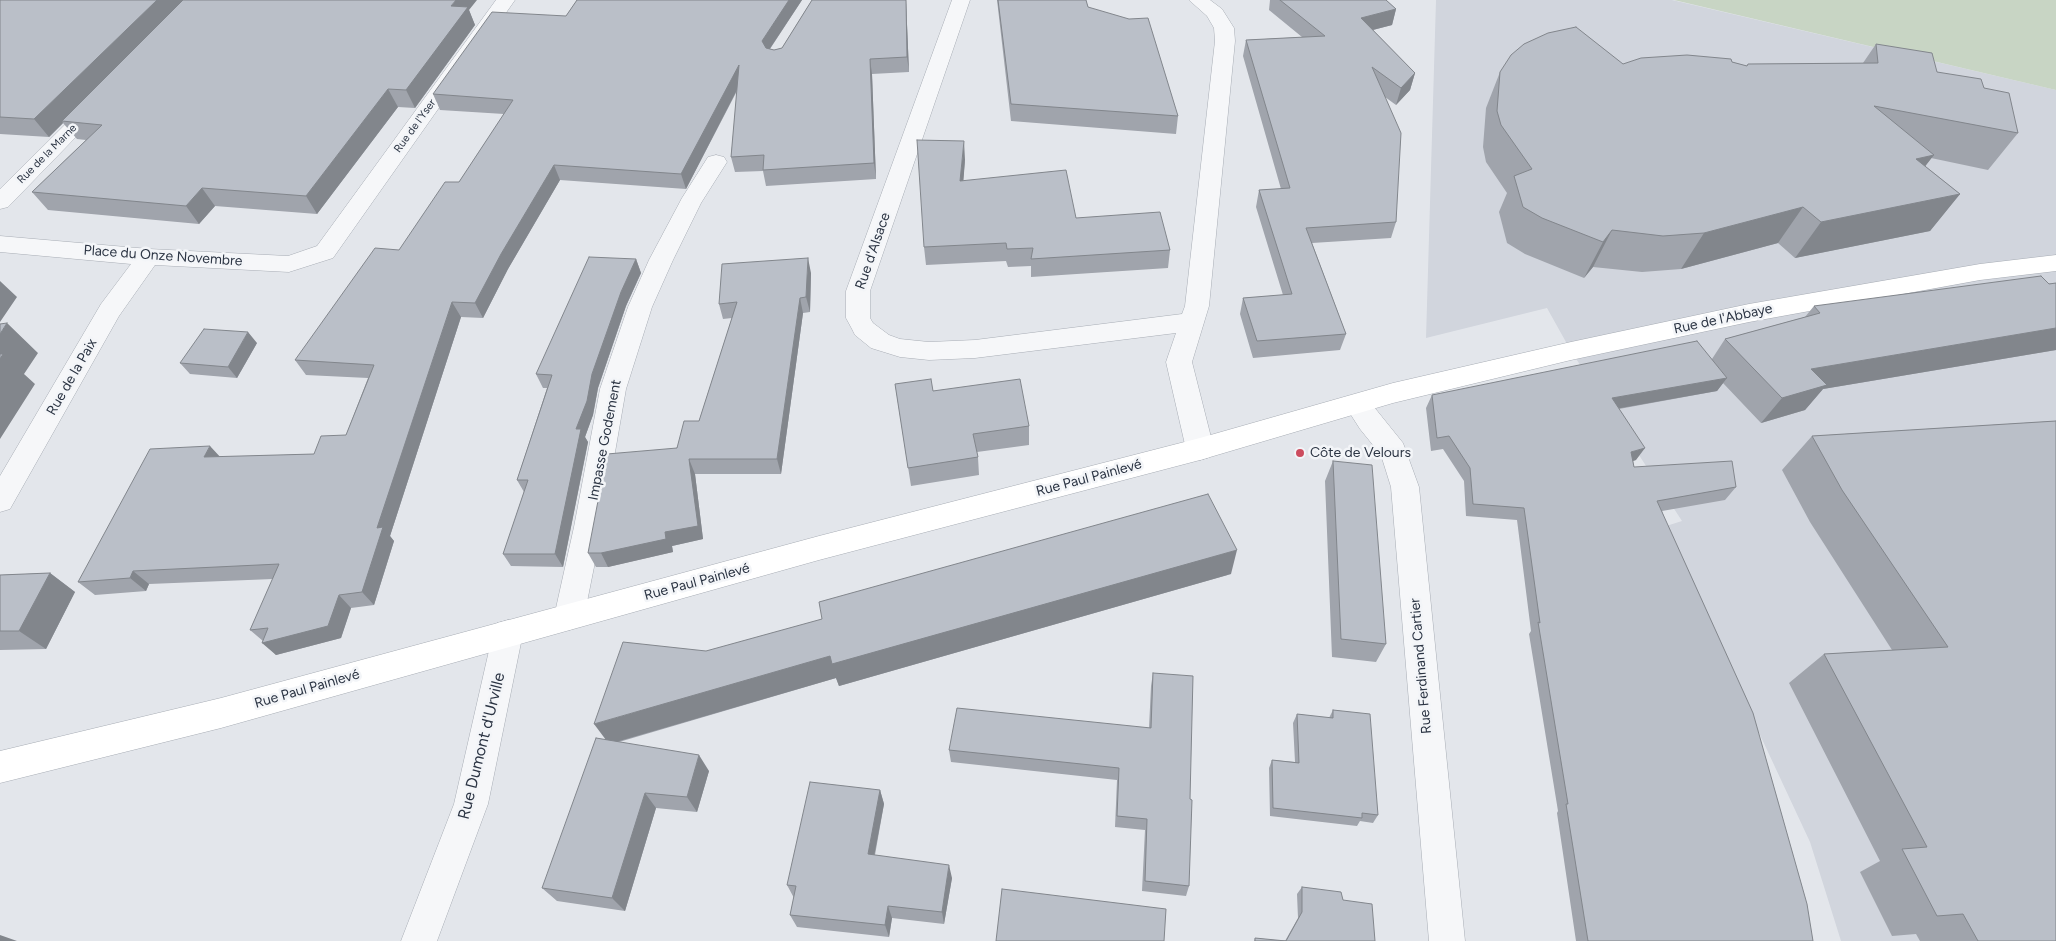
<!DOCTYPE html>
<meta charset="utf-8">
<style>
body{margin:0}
canvas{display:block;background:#e3e6eb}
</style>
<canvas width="2056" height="941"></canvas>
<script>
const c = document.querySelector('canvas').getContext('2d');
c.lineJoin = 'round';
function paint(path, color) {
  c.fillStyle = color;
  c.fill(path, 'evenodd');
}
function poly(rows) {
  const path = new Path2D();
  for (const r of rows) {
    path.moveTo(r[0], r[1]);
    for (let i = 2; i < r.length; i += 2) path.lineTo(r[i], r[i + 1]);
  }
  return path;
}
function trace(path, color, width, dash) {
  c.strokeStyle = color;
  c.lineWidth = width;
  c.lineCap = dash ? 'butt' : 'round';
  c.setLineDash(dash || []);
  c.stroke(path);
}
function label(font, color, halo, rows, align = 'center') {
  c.font = font + ' Figtree,sans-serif';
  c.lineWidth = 5;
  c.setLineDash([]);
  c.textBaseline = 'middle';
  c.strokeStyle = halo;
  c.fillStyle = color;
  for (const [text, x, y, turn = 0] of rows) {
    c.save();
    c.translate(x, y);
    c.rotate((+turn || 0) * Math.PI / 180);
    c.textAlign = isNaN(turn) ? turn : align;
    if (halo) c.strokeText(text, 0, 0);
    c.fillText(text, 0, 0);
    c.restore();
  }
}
paint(poly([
 [1436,0,1672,0,2056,90,2056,941,1841,941,1810,842,1663,527,1682,521,1571,351,1547,308,1426,338]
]), '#d1d5dd');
paint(poly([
 [1672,0,2056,0,2056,90,1674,0]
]), '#c8d5c4');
const street = poly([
 [496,0,515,0,333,258,289,272,155,265,119,316,10,509,0,512,0,476,101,304,131,264,0,252,0,236,149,249,288,256,317,246,496,0],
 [952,0,970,0,870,291,870,318,873,323,889,335,900,339,929,342,975,340,1182,314,1185,306,1215,41,1214,28,1207,16,1189,0,1210,0,1222,9,1234,28,1235,41,1209,306,1192,362,1214,449,1210,457,1200,460,1190,457,1186,449,1166,362,1176,333,975,358,929,360,900,357,871,348,855,335,852,329,846,318,846,291,952,0],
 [96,99,103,101,106,105,103,109,8,207,0,209,0,189,89,101,96,99],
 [716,155,724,157,727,162,701,203,673,260,652,307,626,389,602,527,584,617,580,626,569,630,558,626,554,617,574,527,600,389,628,307,649,260,682,198,708,157,716,155],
 [1357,394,1366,397,1403,443,1419,487,1465,941,1429,941,1391,487,1381,455,1360,429,1344,404,1348,397,1357,394],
 [508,620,519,623,523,633,488,804,437,941,401,941,454,804,493,633,497,623,508,620]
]);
const secondary = poly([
 [2056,255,2056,271,1980,280,1749,322,1571,360,1393,403,1200,460,819,560,221,728,0,783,0,751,221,698,819,536,1200,438,1393,383,1571,342,1749,304,1980,264,2056,255]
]);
trace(street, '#a8adb5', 1);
trace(secondary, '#a8adb5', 1);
paint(street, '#f6f7f9');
paint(secondary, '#fff');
paint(poly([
 [0,0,469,10,475,25,415,108,398,107,317,214,215,206,199,224,48,210,32,192,86,140,77,139,63,123,49,137,0,134],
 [577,0,802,0,770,49,774,50,782,48,812,0,906,0,909,72,872,74,876,179,766,186,763,171,735,172,731,157,737,91,686,189,560,180,508,269,483,318,461,317,390,536,394,541,374,605,351,608,341,638,276,655,263,641,250,630,273,579,149,584,146,591,95,595,78,582,220,457,314,454,346,435,368,378,306,375,295,360,399,250,459,182,504,114,440,110,433,94,566,16],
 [997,0,1086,0,1088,7,1178,116,1176,134,1011,121],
 [1270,0,1386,0,1396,9,1392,25,1373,30,1415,73,1410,90,1396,105,1385,97,1396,222,1391,238,1312,243,1346,334,1340,350,1253,358,1240,314,1243,298,1283,295,1256,207,1259,190,1281,189,1243,56,1246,40,1302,37,1269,10],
 [1876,44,1937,72,1984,88,2018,133,1988,170,1931,158,1925,166,1960,194,1930,231,1795,258,1778,243,1681,269,1642,272,1593,267,1584,278,1525,254,1507,243,1499,212,1507,193,1486,162,1483,147,1486,108,1500,72,1623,64,1732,62,1747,66,1748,64,1863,63],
 [965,160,963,181,1076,218,1170,250,1168,268,1031,277,1031,266,1008,267,1006,261,926,265,924,247],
 [636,259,641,273,626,306,598,388,593,415,585,437,588,442,563,567,511,566,503,554,524,492,517,480,547,388,543,388,536,374],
 [811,273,810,312,803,313,781,474,695,474,703,539,672,546,673,552,608,567,596,567,588,553,699,421,732,318,723,319,719,304],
 [2056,283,2056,350,1823,389,1805,410,1761,423,1723,383,1717,391,1619,409,1636,460,1633,461,1634,467,1736,487,1725,500,1662,511,1813,941,1576,941,1557,813,1558,811,1529,634,1531,631,1517,520,1466,516,1464,481,1443,449,1431,451,1426,408,1432,395,1712,359,1725,339,1805,317,1814,306],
 [257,343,237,378,190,374,180,363],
 [895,384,933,391,1029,426,1029,445,977,452,978,457,979,475,911,486],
 [2056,421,2056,941,1920,941,1916,934,1892,936,1860,872,1880,861,1789,683,1824,654,1892,650,1810,522,1782,470,1812,436],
 [1333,461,1386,644,1376,662,1332,657,1325,481],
 [50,573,75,592,46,649,0,650,0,575],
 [1231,574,839,686,836,678,619,742,709,771,697,812,656,808,625,911,557,901,542,888,605,739,706,651],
 [1153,673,1189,886,1186,896,1142,891,1145,830,1115,827,1117,780,951,762,949,750,1149,728,1151,686],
 [1333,710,1378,815,1373,823,1360,821,1357,826,1270,816,1269,768,1272,760,1295,762,1293,723,1297,714,1329,718],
 [880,790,884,804,875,855,952,878,944,924,892,918,889,937,797,927,790,915,794,898,787,885],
 [1302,887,1343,900,1375,941,1254,941,1255,938,1285,941,1298,918,1297,894]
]), '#a0a4ac');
paint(poly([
 [157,0,186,0,62,121,63,123,49,137,34,119],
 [456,0,477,0,469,10,475,25,415,108,406,90,451,6],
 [789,0,802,0,765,56,762,41],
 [906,0,909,72,907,57],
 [1396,9,1392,25,1357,34,1361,18],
 [870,59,872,74,876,179,874,163],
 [739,65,742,80,686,189,681,174],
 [1415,73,1410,90,1396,105,1401,88],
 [388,89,398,107,317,214,306,196],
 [964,141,965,160,962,199,960,181],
 [1934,155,1905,192,1916,159],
 [554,165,560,180,508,269,483,318,475,303,501,254],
 [202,188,215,206,199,224,186,206],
 [1960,194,1930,231,1795,258,1821,222],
 [1803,207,1778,243,1681,269,1704,233],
 [1612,230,1593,267,1584,278,1603,242],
 [808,258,811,273,810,312,806,297],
 [636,259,641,273,626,306,598,388,593,415,585,437,588,442,563,567,555,554,576,429,592,374,621,292],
 [0,281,17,297,0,322],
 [800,298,803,313,781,474,777,459],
 [452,302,461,317,390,536,394,541,374,605,362,592,377,528],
 [7,323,38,353,24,374,35,384,0,439,0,334],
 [2056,328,2056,350,1823,389,1805,410,1761,423,1782,398,1811,369],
 [248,332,257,343,237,378,228,367],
 [1727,378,1717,391,1604,411,1612,398],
 [210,446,223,460,204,457],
 [1645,448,1636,460,1622,464,1631,452],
 [689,459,695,474,703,539,672,546,673,552,608,567,601,553,665,532],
 [1237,550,1231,574,839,686,836,678,609,744,594,724,830,656],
 [133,571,149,584,146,591,130,578],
 [50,573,75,592,46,649,19,631],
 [339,595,351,608,341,638,276,655,262,643],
 [699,755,709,771,697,812,687,797],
 [880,790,884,804,872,867,868,854],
 [645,793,656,808,625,911,612,898],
 [949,865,952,878,944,924,942,912],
 [888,906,892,918,889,937,885,925],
 [0,935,17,941,0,941]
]), '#82868c');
const building = poly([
 [0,0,157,0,34,119,0,117,0,0],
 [183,0,456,0,451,6,468,7,406,90,388,89,306,196,202,188,186,206,32,192,102,125,62,121,183,0],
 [577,0,789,0,762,41,766,48,774,50,782,48,812,0,906,0,907,57,870,59,874,163,763,170,764,155,731,157,739,65,681,174,554,165,501,254,475,303,452,302,377,528,383,527,362,592,339,595,328,626,262,643,268,628,250,630,279,564,133,571,130,578,78,582,150,449,210,446,204,457,314,454,321,436,346,435,374,365,295,360,375,248,399,250,445,182,459,182,513,100,433,94,492,12,566,16,577,0],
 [998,0,1086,0,1088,7,1129,19,1148,18,1178,116,1011,104,998,0],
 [1280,0,1386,0,1396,9,1361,18,1415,73,1401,88,1372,67,1401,133,1396,222,1306,228,1346,334,1257,341,1243,298,1292,294,1259,190,1290,188,1246,40,1325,36,1280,0],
 [1576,27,1623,64,1641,58,1687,55,1731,59,1732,62,1747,66,1748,64,1878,63,1876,44,1932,53,1937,72,1981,79,1984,88,2009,93,2018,133,1874,106,1934,155,1916,159,1960,194,1821,222,1803,207,1704,233,1663,236,1612,230,1603,242,1542,218,1523,207,1514,176,1532,169,1501,125,1497,111,1500,72,1511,55,1524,44,1548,33,1576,27],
 [917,140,964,141,960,181,1066,170,1076,218,1160,212,1170,250,1031,259,1033,248,1007,249,1006,243,924,247,917,140],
 [589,257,636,259,621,292,592,374,587,401,576,429,581,429,555,554,503,554,528,480,517,480,552,375,536,374,589,257],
 [808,258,806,297,800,298,777,459,689,459,698,526,665,532,666,539,601,553,588,553,607,454,677,448,684,421,699,421,737,302,719,304,722,264,808,258],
 [2041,276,2049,284,2056,283,2056,328,1811,369,1827,385,1782,398,1725,339,1820,313,1814,306,2041,276],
 [7,323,0,334,0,324,7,323],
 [204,329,248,332,228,367,180,363,204,329],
 [1697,341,1727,378,1612,398,1645,448,1631,452,1634,467,1732,461,1736,487,1657,501,1753,713,1807,904,1813,941,1588,941,1566,804,1568,804,1538,622,1540,623,1524,508,1473,504,1470,468,1449,436,1437,438,1432,395,1697,341],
 [0,354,3,354,0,359,0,354],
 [931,379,933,391,1020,379,1029,426,973,434,978,457,908,468,895,384,931,379],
 [2056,421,2056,941,1978,941,1963,914,1937,916,1902,849,1927,847,1824,654,1948,647,1842,490,1812,436,2056,421],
 [1333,461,1372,465,1386,644,1341,639,1333,461],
 [1208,494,1237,550,832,664,830,656,594,724,623,642,706,651,822,619,819,602,1208,494],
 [50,573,19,631,0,631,0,575,50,573],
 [1153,673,1193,676,1190,799,1192,800,1189,886,1145,881,1147,819,1117,816,1119,768,949,750,957,708,1151,728,1153,673],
 [1333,710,1370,714,1378,815,1362,813,1362,818,1273,808,1272,760,1299,763,1297,714,1333,718,1333,710],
 [596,738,699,755,687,797,645,793,612,898,542,888,596,738],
 [810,782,880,790,868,854,949,865,942,912,888,906,885,925,790,915,796,886,787,885,810,782],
 [1302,887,1341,892,1343,900,1372,904,1375,941,1255,941,1255,938,1286,941,1302,912,1302,887],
 [1002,889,1166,909,1164,941,996,941,1002,889]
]);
paint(building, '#babfc8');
trace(building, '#82868c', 1);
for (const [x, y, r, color] of [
 [1300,453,5,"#cc4c5e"]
]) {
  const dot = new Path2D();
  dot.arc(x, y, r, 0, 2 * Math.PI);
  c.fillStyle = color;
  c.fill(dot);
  trace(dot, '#f3f5f8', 2);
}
label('11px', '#2b3443', '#f3f5f8', [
 ["Rue de l'Yser",415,126,-54],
 ["Rue de la Marne",47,154,-45]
]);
label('14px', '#2b3443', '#f3f5f8', [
 ["Rue d'Alsace",873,251,-71],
 ["Place du Onze Novembre",163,256,4],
 ["Rue de l'Abbaye",1723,319,-12],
 ["Rue de la Paix",72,377,-60],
 ["Impasse Godement",605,440,-79],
 ["Rue Paul Painlevé",1089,478,-15],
 ["Rue Paul Painlevé",697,582,-15],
 ["Rue Ferdinand Cartier",1421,666,-95],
 ["Rue Paul Painlevé",307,689,-16]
]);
label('14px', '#2b3443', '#f3f5f8', [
 ["Côte de Velours",1310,453]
], 'left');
label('16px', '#2b3443', '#f3f5f8', [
 ["Rue Dumont d'Urville",482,746,-76]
]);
</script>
